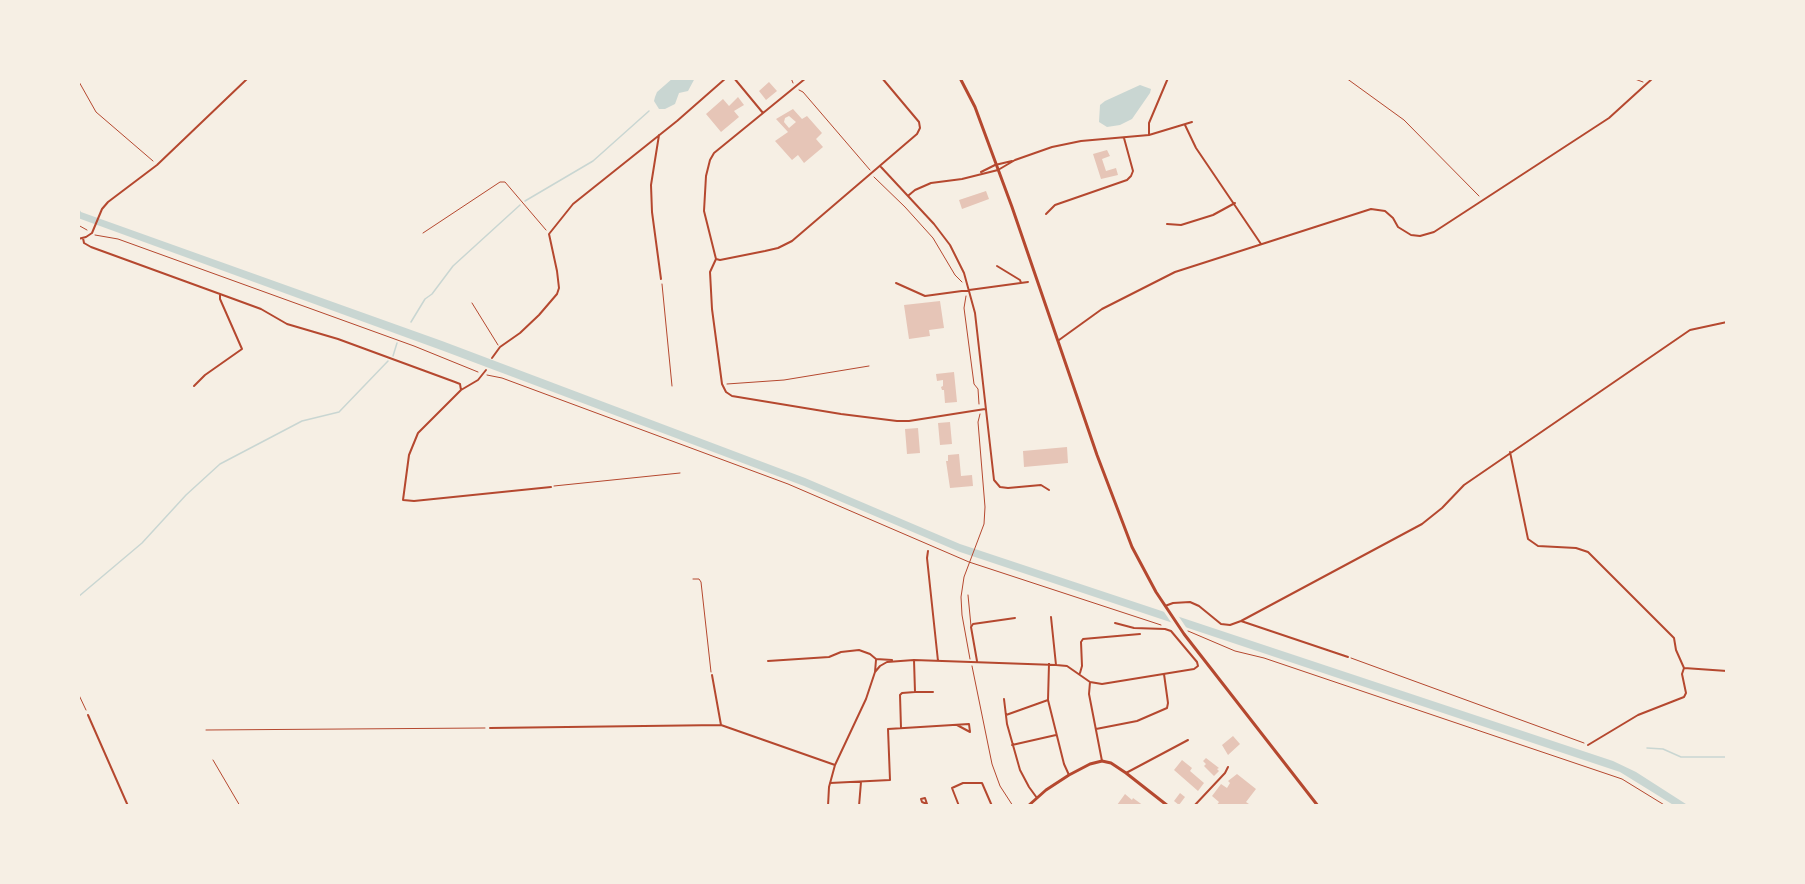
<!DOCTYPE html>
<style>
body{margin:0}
#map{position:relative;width:1805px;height:884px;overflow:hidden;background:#f6efe4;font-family:"Space Grotesk",sans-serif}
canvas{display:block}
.frame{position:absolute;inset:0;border:80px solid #f6efe4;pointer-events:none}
</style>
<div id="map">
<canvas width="1805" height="884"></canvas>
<div class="frame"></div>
</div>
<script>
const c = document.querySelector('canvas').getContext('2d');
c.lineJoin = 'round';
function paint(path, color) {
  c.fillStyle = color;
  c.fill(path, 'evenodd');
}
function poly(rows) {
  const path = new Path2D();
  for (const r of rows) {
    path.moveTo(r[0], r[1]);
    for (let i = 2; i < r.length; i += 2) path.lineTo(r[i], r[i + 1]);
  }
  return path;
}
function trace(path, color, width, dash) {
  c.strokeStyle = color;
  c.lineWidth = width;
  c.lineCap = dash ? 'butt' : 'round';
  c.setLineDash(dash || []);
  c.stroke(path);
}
paint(poly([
 [673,78,695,78,688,91,679,93,675,104,665,109,659,109,654,101,655,97,657,92],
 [1140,85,1151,89,1150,93,1132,119,1120,125,1107,127,1099,122,1100,105,1105,101],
 [78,207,81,212,442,341,805,478,960,544,1613,761,1636,772,1689,806,1675,806,1620,772,960,552,804,486,441,350,78,218]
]), '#c9d6d2');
paint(poly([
 [1162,609,1177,614,1190,633,1175,628]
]), '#f6efe4');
trace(poly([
 [525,201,593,161,649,111],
 [411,322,425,299,432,294,453,266,520,205],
 [393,356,397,343],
 [78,597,142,543,186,495,220,464,302,421,339,412,388,361],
 [1647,748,1663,749,1681,757,1727,757]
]), '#c9d6d2', 1.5);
paint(poly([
 [769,82,777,91,766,100,759,91],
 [738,97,744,105,734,111,739,117,721,132,706,114,723,99,729,106],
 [793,109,802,119,807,116,822,133,816,139,823,147,804,163,798,155,792,160,775,141,788,132,776,119],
 [789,116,796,122,789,128,784,122,785,118],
 [1107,150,1110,156,1102,159,1106,171,1116,168,1118,175,1101,179,1093,154],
 [986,191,989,199,962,209,959,200],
 [940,301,944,328,929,330,930,336,909,339,904,305],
 [954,372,957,402,945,403,944,390,942,390,941,387,943,386,943,380,937,381,936,374],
 [950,422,952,444,940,445,938,423],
 [918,428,920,453,907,454,905,429],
 [1067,447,1068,463,1024,467,1023,451],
 [959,454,961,476,972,475,973,486,950,488,946,461,948,461,948,455],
 [1233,736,1240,744,1228,755,1222,745],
 [1206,758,1219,768,1217,769,1219,771,1214,776,1204,766,1206,764,1203,761],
 [1182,760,1192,768,1190,771,1204,783,1198,791,1174,770],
 [1237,774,1256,789,1246,802,1249,804,1247,806,1216,806,1219,802,1212,796,1221,784,1227,788,1230,783,1228,781],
 [1180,793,1185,797,1179,805,1174,801],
 [1125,794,1132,800,1133,798,1144,806,1119,806,1117,805]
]), '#e6c5b7');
trace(poly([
 [791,78,793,83],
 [1346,78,1404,120,1479,196],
 [1632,78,1643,82],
 [78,80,96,112,153,161],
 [799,90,803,92,870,170],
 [874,177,905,207,933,238,955,275,962,282],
 [78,225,87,230],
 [423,233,500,182,505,182,546,230],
 [95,235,118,239,414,346,478,372],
 [662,284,672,386],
 [966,296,964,308,974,384,978,389,979,404],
 [487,375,502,378,788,484,969,562,1161,625],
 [727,384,784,380,869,366],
 [693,579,699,579,701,582,711,672],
 [1188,631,1235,651,1264,658,1622,779,1666,806],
 [1351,658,1584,743],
 [970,659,962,615,961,597,964,577,984,524,985,507,978,422,980,414],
 [972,666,992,764,1000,786,1013,806],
 [78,693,86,710],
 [206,730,485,728],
 [213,760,240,806]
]), '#b5482f', 1);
trace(poly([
 [472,303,498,345],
 [554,486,680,473],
 [968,595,971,626]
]), '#b5482f', 1);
trace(poly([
 [734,78,763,113],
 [806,78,714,153,710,160,706,176,704,211,716,259,720,260,765,251,778,248,792,241,917,134,920,128,919,122,882,78],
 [1185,125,1196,148,1261,244],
 [1149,134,1149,123,1168,78],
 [659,135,651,185,652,212,661,279],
 [881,167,934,224,950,245,964,273,975,313,994,480,1000,487,1008,488,1041,485,1049,490],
 [981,172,995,165,1012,161],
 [909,195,915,190,931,183,962,179,998,170,1015,160,1052,147,1081,141,1149,135,1192,122],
 [1046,214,1055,205,1127,180,1131,176,1133,171,1124,138],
 [1167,224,1181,225,1213,215,1235,203],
 [83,238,84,243,91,247,220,294,220,299,242,349,205,375,194,386],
 [78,239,86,237,92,233,102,209,108,202,157,165,248,78],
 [716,259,710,272,712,309,722,384,726,392,732,396,841,414,897,421,909,421,985,409],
 [997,266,1020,280,1021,283],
 [896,283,925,296,1028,282],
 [220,294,261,309,287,324,338,339,455,382,460,384,461,390],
 [1059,340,1102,309,1175,272,1371,209,1385,211,1393,218,1398,227,1411,235,1420,236,1434,232,1609,118,1653,78],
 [492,358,500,347,520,333,539,315,557,294,559,288,557,271,549,234,573,204,677,121,726,78],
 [486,370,478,380,461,390,418,433,409,455,403,500,414,501,551,487],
 [1510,452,1528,539,1538,546,1576,548,1588,552,1674,638,1676,650,1684,668,1727,671],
 [928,551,927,558,938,661],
 [1165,606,1173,603,1190,602,1199,606,1221,624,1230,625,1241,621,1422,524,1442,508,1464,485,1690,330,1727,322],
 [1051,617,1056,665],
 [1241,621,1348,657],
 [768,661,829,657,841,652,859,650,870,654,876,659,892,660],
 [977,661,971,627,973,624,1015,618],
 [1049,664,1048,700,1064,764,1069,775],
 [875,672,876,660],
 [1080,673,1082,666,1081,642,1083,639,1140,634],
 [712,675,721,725],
 [1090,682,1089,694,1102,761],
 [915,692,933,692],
 [1004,699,1007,724,1020,770,1029,787,1037,798],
 [88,715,128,806],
 [1006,715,1048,700],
 [490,728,721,725,835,765],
 [901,728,900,695,902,693,915,692,914,660],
 [1096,729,1137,721,1167,708,1168,703,1164,674],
 [1012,745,1056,735],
 [1588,745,1638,715,1684,697,1686,693,1682,674,1684,668],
 [1126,773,1188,740],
 [830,783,890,780,888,729,969,724,970,732,957,725],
 [927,804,922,802,921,799,925,798,927,804,928,806],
 [828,806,829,787,835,765,866,699,875,672,880,666,887,662,914,660,1056,665,1067,666,1090,682,1102,684,1194,669,1198,666,1197,662,1171,631,1165,629,1134,628,1115,623],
 [859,806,861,782],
 [959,806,952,788,963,783,982,783,992,806],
 [1194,806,1225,773,1228,767]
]), '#b5482f', 2);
trace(poly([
 [1028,806,1046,790,1069,775,1090,764,1102,761,1111,763,1126,773,1168,806]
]), '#b5482f', 3);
trace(poly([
 [960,78,975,107,1012,207,1097,455,1132,547,1156,592,1184,634,1318,806]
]), '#b5482f', 3);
</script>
